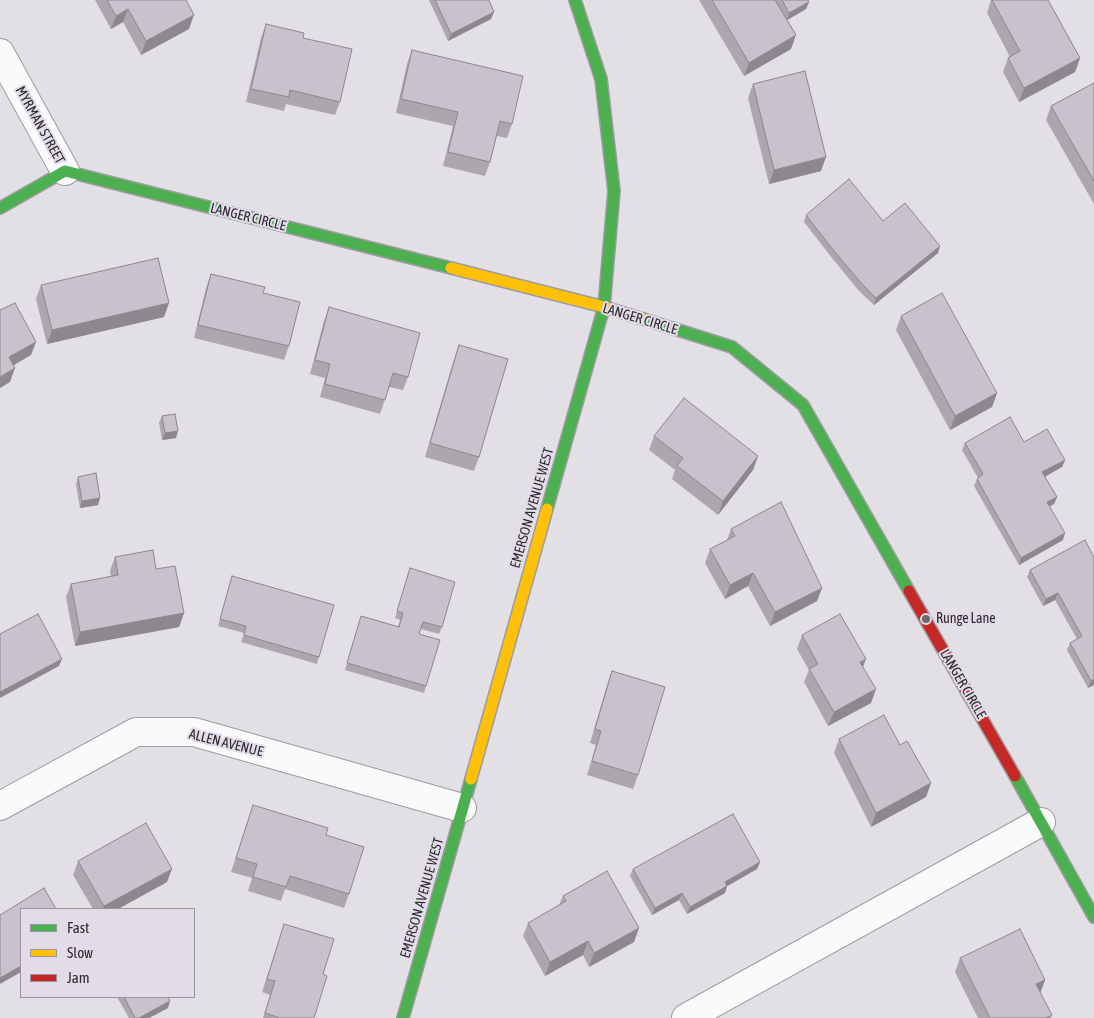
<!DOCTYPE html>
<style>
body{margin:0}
#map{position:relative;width:1094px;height:1018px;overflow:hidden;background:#e2dfe5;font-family:"Asap Condensed",sans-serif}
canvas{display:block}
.legend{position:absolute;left:20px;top:908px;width:175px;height:90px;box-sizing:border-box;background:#e1dce8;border:1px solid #99959e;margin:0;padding:6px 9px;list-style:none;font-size:15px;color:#2c2a2e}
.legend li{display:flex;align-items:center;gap:10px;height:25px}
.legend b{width:25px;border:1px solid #99959e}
</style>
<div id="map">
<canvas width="1094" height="1018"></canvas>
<ul class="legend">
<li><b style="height:6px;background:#4caf50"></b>Fast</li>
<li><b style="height:6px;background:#ffc107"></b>Slow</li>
<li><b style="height:6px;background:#c62828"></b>Jam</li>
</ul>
</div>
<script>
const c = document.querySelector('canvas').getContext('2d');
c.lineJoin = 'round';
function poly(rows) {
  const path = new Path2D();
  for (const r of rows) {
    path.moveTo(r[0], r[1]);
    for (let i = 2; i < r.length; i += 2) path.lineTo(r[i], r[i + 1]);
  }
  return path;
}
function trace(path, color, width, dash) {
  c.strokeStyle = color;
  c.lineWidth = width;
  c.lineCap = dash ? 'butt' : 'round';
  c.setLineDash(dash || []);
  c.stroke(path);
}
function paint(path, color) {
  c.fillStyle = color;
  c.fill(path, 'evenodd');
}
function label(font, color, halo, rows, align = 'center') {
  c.font = font + ' "Asap Condensed",sans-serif';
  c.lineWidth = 4;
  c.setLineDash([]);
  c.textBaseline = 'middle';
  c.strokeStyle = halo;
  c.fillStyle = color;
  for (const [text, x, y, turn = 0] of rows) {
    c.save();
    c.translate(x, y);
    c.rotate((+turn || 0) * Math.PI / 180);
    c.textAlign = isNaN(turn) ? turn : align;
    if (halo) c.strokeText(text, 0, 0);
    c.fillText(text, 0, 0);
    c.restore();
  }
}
const street = poly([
 [0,53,65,171],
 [0,806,136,732,194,732,462,808],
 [686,1018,1041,822]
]);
const fast = poly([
 [0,208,65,171,451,268],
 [643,319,732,347,803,405,909,591],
 [547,509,604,307,614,191,601,79,575,0],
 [1015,776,1094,917],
 [403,1018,471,779]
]);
const slow = poly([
 [451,268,604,307,643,319],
 [471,779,547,509]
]);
const jam = poly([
 [909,591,1015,776]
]);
trace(street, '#9e9ca1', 30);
trace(fast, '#9e9ca1', 14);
trace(slow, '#9e9ca1', 14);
trace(jam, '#9e9ca1', 14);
trace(street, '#fbfafb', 28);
trace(fast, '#4caf50', 11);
trace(slow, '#ffc107', 11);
trace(jam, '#c62828', 11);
paint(poly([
 [95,0,186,0,189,29,141,55,123,22,111,29],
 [429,0,489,0,491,19,448,41],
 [699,0,808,0,806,9,787,20,791,49,744,76],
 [991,0,1048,0,1080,58,1075,72,1019,102,1003,72,1008,58,1010,57,987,13],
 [266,24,303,38,340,102,335,115,286,104,284,111,246,102,261,38],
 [412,50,512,124,507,138,497,136,490,162,485,176,443,166,453,126,396,113,407,64],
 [1094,83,1094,204,1046,120,1051,106],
 [753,84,821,171,769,184,748,98],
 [806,215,883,221,938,253,874,305,859,291,832,258,804,222],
 [211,274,263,293,289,346,284,360,194,338,206,288],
 [41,285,164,317,47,344,36,299],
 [329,307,408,377,403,390,389,387,380,414,320,397,325,378,310,374,324,321],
 [901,316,997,393,992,407,950,430,896,330],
 [459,345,479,457,474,471,425,457,454,359],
 [162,416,176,438,162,440,159,423],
 [654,436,758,456,753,470,718,515,672,479,675,470,649,450],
 [1024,442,1065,460,1062,467,1045,477,1057,497,1054,504,1050,506,1063,540,1019,565,974,486,977,479,978,478,962,450,965,443],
 [78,477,98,505,80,508,76,484],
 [731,529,817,601,770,626,748,586,725,599,705,563,710,549,727,540],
 [1085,540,1094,685,1088,688,1067,650,1070,643,1077,639,1055,600,1043,606,1027,577,1030,570],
 [115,557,156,569,184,613,179,627,75,646,66,597,71,584,111,576,110,571],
 [410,568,442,627,439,634,421,629,419,634,426,686,424,693,345,670,361,616,398,627,400,620,395,618],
 [232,576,319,657,317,664,241,642,244,633,218,626],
 [802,635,863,666,871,703,828,726,804,682,809,670,797,649],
 [612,671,638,775,633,789,587,775,596,745,590,743,607,685],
 [839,739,900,745,931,783,926,797,871,827,834,753],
 [253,805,326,835,349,894,344,908,285,889,281,901,248,891,252,878,231,872],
 [78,861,167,882,118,909,93,909,73,875],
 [760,862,757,869,727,886,725,893,687,914,679,900,652,915,630,876,633,869],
 [563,896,634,942,589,967,583,955,545,976,523,936,528,923,559,905],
 [284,924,314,1018,263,1018,270,995,262,992],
 [960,958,1045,980,1040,992,1052,1015,1051,1018,978,1018,955,972],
 [117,997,168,997,168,1008,149,1018,129,1018]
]), '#ada6af');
paint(poly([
 [809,2,806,9,787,20,789,13],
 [128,9,123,22,111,29,116,16],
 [494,12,491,19,448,41,451,34],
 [194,15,189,29,141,55,146,41],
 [796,35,791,49,744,76,749,63],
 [1080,58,1075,72,1019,102,1024,88],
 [826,157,821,171,769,184,774,170],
 [940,246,938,253,874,305,876,298],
 [169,303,164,317,47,344,52,330],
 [36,342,31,355,4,371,9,357],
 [15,368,10,382,0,388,0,377],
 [997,393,992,407,950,430,955,416],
 [178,431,176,438,162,440,165,433],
 [758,456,753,470,718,515,723,501],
 [1065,460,1062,467,1040,479,1042,472],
 [1057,497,1054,504,1045,509,1047,502],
 [100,498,98,505,80,508,82,501],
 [1065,533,1063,540,1019,565,1021,558],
 [753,573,748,586,725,599,730,585],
 [822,588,817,601,770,626,775,612],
 [1058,593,1055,600,1043,606,1046,599],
 [184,613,179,627,75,646,80,632],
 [62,659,59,666,0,698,0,692],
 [866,659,861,672,860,662],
 [1094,679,1094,685,1088,688,1091,681],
 [876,689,871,703,828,726,834,712],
 [931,783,926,797,871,827,876,813],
 [760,862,757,869,722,889,725,882],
 [172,869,167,882,118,909,103,909,104,906],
 [727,886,725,893,687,914,690,907],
 [682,893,679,900,652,915,655,908],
 [639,928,634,942,589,967,594,953],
 [588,941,583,955,545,976,550,962],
 [21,966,21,972,0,984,0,978],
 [1045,980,1040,994,1036,984],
 [170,1001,168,1008,149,1018,139,1018]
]), '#8d878e');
const building = poly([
 [107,0,186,0,194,15,146,41,128,9,116,16,107,0],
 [435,0,489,0,494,12,451,34,435,0],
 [712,0,775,0,796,35,749,63,712,0],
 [782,0,808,0,809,2,789,13,782,0],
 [992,0,1048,0,1080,58,1024,88,1008,58,1020,51,992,0],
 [266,24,304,33,303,38,352,49,340,102,290,90,289,97,251,89,266,24],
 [412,50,523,76,512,124,500,121,490,162,448,152,458,112,401,99,412,50],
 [805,71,826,157,774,170,753,84,805,71],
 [1094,83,1094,181,1051,106,1094,83],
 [849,179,883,221,905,203,940,246,876,298,862,284,834,251,806,215,849,179],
 [158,258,169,303,52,330,41,285,158,258],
 [211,274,265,287,263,293,300,302,289,346,198,325,211,274],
 [942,293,997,393,955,416,901,316,942,293],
 [15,303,36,342,9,357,15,368,0,377,0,310,15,303],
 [329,307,420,333,408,377,393,373,385,400,325,384,330,364,315,360,329,307],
 [459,345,508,359,479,457,430,443,459,345],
 [684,398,758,456,723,501,677,466,683,458,654,436,684,398],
 [175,414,178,431,165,433,162,416,175,414],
 [1010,417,1024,442,1047,429,1065,460,1042,472,1057,497,1047,502,1065,533,1021,558,977,479,983,474,965,443,1010,417],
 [96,473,100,498,82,501,78,477,96,473],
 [781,502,822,588,775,612,753,573,730,585,710,549,735,536,731,529,781,502],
 [1085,540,1094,557,1094,679,1091,681,1070,643,1082,636,1058,593,1046,599,1030,570,1085,540],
 [153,550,156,569,175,566,184,613,80,632,71,584,118,575,115,557,153,550],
 [410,568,455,582,442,627,423,622,419,634,440,640,426,686,347,663,361,616,399,627,403,613,397,611,410,568],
 [232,576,334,605,319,657,244,635,246,626,220,619,232,576],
 [38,614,62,659,0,692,0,634,38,614],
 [840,614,866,659,860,662,876,689,834,712,809,669,818,664,802,635,840,614],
 [612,671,665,687,638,775,592,761,601,731,595,729,612,671],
 [884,715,900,745,907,741,931,783,876,813,839,739,884,715],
 [253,805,328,828,326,835,364,847,349,894,290,876,286,887,253,877,257,864,236,858,253,805],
 [733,814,760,862,725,882,727,886,690,907,682,893,655,908,633,869,733,814],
 [146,823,172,869,104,906,78,861,146,823],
 [607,871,639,928,594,953,588,941,550,962,528,923,566,901,563,896,607,871],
 [44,888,56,909,21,909,21,966,0,978,0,915,44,888],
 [284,924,334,939,323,974,327,976,314,1018,280,1018,265,1013,275,981,267,979,284,924],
 [1020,929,1045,980,1036,984,1052,1015,1046,1018,990,1018,960,958,1020,929],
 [124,997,168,997,170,1001,139,1018,135,1018,124,997]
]);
paint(building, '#c9c1cb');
trace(building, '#8d878e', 1);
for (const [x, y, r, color] of [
 [926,619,5,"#6c696e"]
]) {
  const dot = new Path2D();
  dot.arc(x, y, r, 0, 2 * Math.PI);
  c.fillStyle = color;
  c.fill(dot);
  trace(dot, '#e1dce8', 2);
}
label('14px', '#2c2a2e', '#e1dce8', [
 ["MYRMAN STREET",40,125,61],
 ["LANGER CIRCLE",248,217,14],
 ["LANGER CIRCLE",640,319,17],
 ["EMERSON AVENUE WEST",532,508,-74],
 ["LANGER CIRCLE",963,684,60],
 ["ALLEN AVENUE",226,743,14],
 ["EMERSON AVENUE WEST",422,898,-74]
]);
label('14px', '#2c2a2e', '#e1dce8', [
 ["Runge Lane",936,619]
], 'left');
</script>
